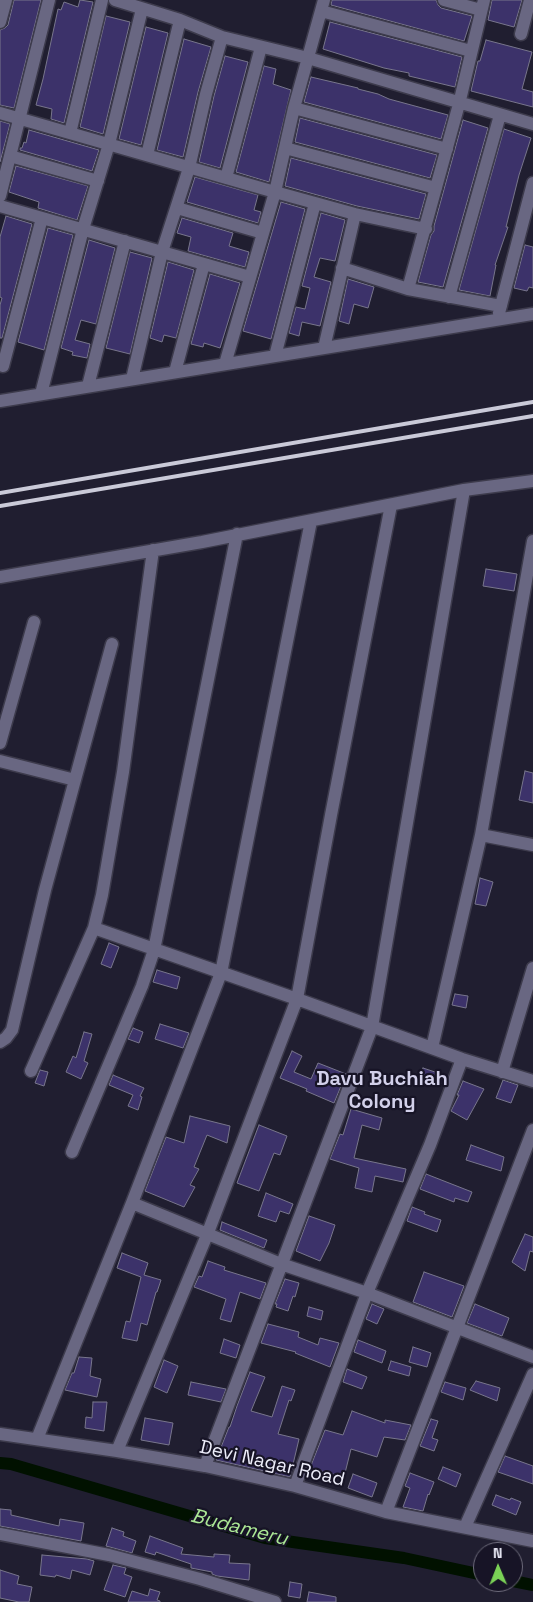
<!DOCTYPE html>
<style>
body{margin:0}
#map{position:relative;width:533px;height:1602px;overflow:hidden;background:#201e30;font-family:"Space Grotesk",sans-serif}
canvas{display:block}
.north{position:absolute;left:473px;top:1542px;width:50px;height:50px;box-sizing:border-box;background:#171426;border:1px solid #6d6b7b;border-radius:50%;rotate:359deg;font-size:14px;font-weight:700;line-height:20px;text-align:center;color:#ededfa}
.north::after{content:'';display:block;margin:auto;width:18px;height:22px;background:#7ad156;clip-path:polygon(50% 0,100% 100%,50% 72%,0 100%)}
</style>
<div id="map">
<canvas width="533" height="1602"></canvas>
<div class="north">N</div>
</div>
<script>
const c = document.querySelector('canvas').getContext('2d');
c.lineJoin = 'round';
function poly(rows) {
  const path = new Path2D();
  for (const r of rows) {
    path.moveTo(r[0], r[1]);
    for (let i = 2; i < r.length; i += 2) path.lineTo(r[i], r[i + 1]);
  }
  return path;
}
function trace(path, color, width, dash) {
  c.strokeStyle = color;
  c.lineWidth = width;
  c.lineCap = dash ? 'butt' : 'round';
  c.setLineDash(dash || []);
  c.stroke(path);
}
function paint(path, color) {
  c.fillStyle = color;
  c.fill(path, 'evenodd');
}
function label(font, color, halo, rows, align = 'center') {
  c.font = font + ' "Space Grotesk",sans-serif';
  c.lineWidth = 4.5;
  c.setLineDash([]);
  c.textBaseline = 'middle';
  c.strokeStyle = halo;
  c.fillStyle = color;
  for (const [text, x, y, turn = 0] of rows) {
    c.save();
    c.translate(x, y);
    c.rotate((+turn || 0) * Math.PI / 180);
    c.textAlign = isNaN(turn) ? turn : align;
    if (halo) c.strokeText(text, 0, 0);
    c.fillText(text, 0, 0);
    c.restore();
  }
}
trace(poly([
 [0,1463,11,1464,265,1538,404,1558,483,1575],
 [513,1581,533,1585]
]), '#011100', 12);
const building = poly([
 [14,0,41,0,14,108,0,105,0,30,5,28,8,25,14,0],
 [80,0,93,2,64,123,51,119,52,109,36,105,43,79,58,9,61,10,64,2,78,7,80,0],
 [332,0,436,0,438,5,441,8,472,16,464,41,331,5,332,0],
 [492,0,522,0,514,27,488,20,492,0],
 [106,16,130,22,103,134,80,127,106,16],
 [330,22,462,57,455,87,409,76,409,73,384,68,323,49,330,22],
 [146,27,168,33,141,145,119,139,146,27],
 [184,39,211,47,198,92,183,157,157,150,184,39],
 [486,40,532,52,522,89,533,92,533,107,471,91,478,61,480,61,486,40],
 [225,56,248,62,220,168,199,162,214,96,225,56],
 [264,66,276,69,273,84,291,90,269,182,236,172,264,66],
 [311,77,358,88,358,89,378,94,389,99,448,115,441,139,304,102,311,77],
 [300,118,437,155,430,178,295,142,300,118],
 [463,120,488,128,443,287,418,282,431,235,434,231,434,226,463,120],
 [0,121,10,124,0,162,0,121],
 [504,129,531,138,519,175,506,227,508,227,495,265,496,265,490,296,459,290,504,129],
 [29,130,99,150,92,171,20,150,20,148,22,148,24,142,26,143,29,130],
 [291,158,426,194,419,219,357,206,285,186,291,158],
 [16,166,88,186,77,220,38,208,39,202,9,192,16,166],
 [195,177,258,195,254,210,261,212,258,223,187,202,195,177],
 [281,202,305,209,271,339,243,331,281,202],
 [321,213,345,220,335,261,320,258,314,277,331,282,320,326,302,322,299,336,289,333,296,307,305,309,310,288,302,286,321,213],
 [6,216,32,224,2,338,0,338,0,305,2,298,0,297,0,237,6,216],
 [182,218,233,233,229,246,249,252,245,267,188,251,191,237,177,233,182,218],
 [48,228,73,235,44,350,18,342,48,228],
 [89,240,115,248,96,324,81,320,75,340,90,344,87,358,72,355,73,352,61,348,89,240],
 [525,245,533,247,533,288,529,287,527,291,514,288,525,245],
 [130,252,152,258,130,354,106,348,130,252],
 [168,262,194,270,176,338,164,335,162,342,150,338,168,262],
 [210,274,240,283,220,348,204,343,203,347,191,344,210,274],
 [348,279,374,287,368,308,354,304,349,324,339,321,348,279],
 [486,569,517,574,514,591,483,586,486,569],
 [525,771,533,773,533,803,519,800,525,771],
 [480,878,493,882,486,906,475,904,480,878],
 [109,943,119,947,111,968,101,964,109,943],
 [157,970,180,977,177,989,153,982,157,970],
 [455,994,468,996,466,1008,452,1005,455,994],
 [160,1024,189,1033,183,1048,155,1039,160,1024],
 [133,1028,143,1032,139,1043,128,1039,133,1028],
 [84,1032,92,1034,84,1061,88,1063,81,1079,66,1072,73,1056,76,1058,84,1032],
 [292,1051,302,1056,294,1072,311,1079,318,1063,346,1074,334,1103,306,1091,307,1089,280,1078,292,1051],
 [423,1068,447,1076,444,1084,420,1077,423,1068],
 [40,1070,48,1072,44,1086,35,1083,40,1070],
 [113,1075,144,1088,140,1096,142,1097,138,1110,128,1106,133,1095,109,1085,113,1075],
 [503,1080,518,1085,511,1103,496,1098,503,1080],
 [463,1081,484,1089,467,1120,451,1111,459,1095,457,1095,463,1081],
 [351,1109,382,1118,379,1130,362,1125,354,1158,406,1169,403,1182,375,1176,372,1192,355,1188,359,1168,330,1159,340,1134,343,1135,351,1109],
 [190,1116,230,1126,227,1143,207,1135,194,1167,199,1169,190,1185,195,1187,184,1207,145,1191,166,1137,184,1143,190,1116],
 [259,1125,287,1136,280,1155,274,1153,259,1191,237,1183,259,1125],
 [471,1145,504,1157,501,1171,466,1160,471,1145],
 [426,1174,472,1192,468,1202,455,1198,454,1202,420,1189,426,1174],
 [266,1193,293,1204,289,1214,280,1211,276,1222,258,1216,266,1193],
 [412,1207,425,1212,424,1214,441,1220,437,1232,407,1221,412,1207],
 [309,1216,335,1225,329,1243,320,1261,296,1251,309,1216],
 [222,1222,267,1240,264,1248,220,1230,222,1222],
 [525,1234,533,1237,533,1252,530,1251,525,1271,512,1262,525,1234],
 [122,1253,148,1263,144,1275,161,1280,157,1292,156,1292,147,1325,141,1323,137,1341,122,1338,126,1321,130,1322,141,1277,117,1268,122,1253],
 [208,1261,225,1267,224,1270,266,1283,260,1299,240,1292,231,1322,220,1319,226,1299,194,1287,199,1276,202,1277,208,1261],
 [424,1272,464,1286,452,1317,413,1302,424,1272],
 [285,1279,299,1283,295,1297,293,1296,288,1311,276,1307,277,1304,275,1304,285,1279],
 [372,1304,384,1309,377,1324,366,1319,372,1304],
 [475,1304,509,1318,502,1336,467,1323,475,1304],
 [309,1307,323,1311,321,1320,307,1316,309,1307],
 [268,1324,299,1332,298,1337,318,1345,320,1338,339,1343,330,1367,295,1353,296,1352,261,1343,268,1324],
 [224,1339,240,1345,236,1358,220,1353,224,1339],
 [358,1340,386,1351,382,1363,354,1352,358,1340],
 [413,1347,431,1353,427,1367,409,1362,413,1347],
 [79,1357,92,1358,90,1376,101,1379,97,1397,65,1390,72,1373,74,1373,79,1357],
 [164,1360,178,1366,167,1393,154,1387,164,1360],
 [391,1361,411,1367,409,1376,388,1370,391,1361],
 [347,1369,367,1377,362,1389,343,1382,347,1369],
 [250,1372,265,1377,251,1411,272,1417,282,1386,295,1390,291,1401,289,1400,278,1434,299,1439,290,1477,216,1460,229,1427,230,1427,237,1406,250,1372],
 [476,1381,500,1388,497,1401,470,1390,476,1381],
 [191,1382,226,1389,221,1402,188,1395,191,1382],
 [445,1382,466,1388,463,1400,441,1392,445,1382],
 [93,1402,107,1402,104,1431,85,1428,86,1417,92,1418,93,1402],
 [352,1411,385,1423,385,1420,411,1425,405,1440,384,1437,377,1457,351,1449,344,1477,310,1468,325,1430,343,1435,352,1411],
 [145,1418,173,1423,169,1445,141,1440,145,1418],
 [431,1419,438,1421,432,1438,438,1440,434,1451,420,1446,431,1419],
 [505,1456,533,1466,533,1484,498,1472,505,1456],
 [443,1467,461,1474,456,1487,438,1479,443,1467],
 [410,1473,434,1482,429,1495,428,1494,423,1511,403,1507,410,1488,405,1486,410,1473],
 [353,1474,377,1483,372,1497,348,1488,353,1474],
 [496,1495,510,1500,511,1498,521,1502,516,1515,492,1505,496,1495],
 [0,1509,11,1510,11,1515,59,1526,60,1519,84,1523,81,1541,0,1526,0,1509],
 [112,1528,124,1532,123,1536,136,1541,132,1553,106,1546,112,1528],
 [150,1536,183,1548,181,1554,214,1557,214,1554,230,1555,229,1563,250,1564,249,1580,217,1576,212,1574,212,1572,191,1568,191,1564,179,1560,156,1552,155,1555,145,1552,150,1536],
 [42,1555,87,1559,94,1561,90,1575,72,1570,70,1579,56,1575,55,1577,40,1575,42,1555],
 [113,1565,126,1568,124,1574,132,1577,125,1597,104,1590,113,1565],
 [0,1570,19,1576,17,1584,32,1587,29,1602,19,1602,0,1598,0,1570],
 [290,1582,302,1584,300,1598,288,1596,290,1582],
 [150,1589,160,1592,157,1600,160,1601,160,1602,128,1602,132,1591,148,1596,150,1589],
 [309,1592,336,1597,336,1602,307,1602,309,1592]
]);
paint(building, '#3c326a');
trace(building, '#78768c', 1);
const minor = poly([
 [115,0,180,20,222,37,308,58,533,124],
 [444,0,481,10],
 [321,11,471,51],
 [0,22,6,0],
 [521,34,530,0],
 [294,108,447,149],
 [0,113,275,192,355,214,426,229],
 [70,133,102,0],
 [285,148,436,188],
 [147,155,180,20],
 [10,156,98,181],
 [226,178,261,47],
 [0,196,49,0],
 [0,206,250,277],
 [177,208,263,233],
 [342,268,408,289,501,306],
 [408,289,459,104,484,0],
 [449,297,500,115],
 [499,313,533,183],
 [324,348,355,214],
 [275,356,315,203],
 [225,364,275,192,294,108,324,0],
 [3,366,42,218],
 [175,372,204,264],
 [132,379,162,252,189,168,206,94,222,37],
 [88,386,125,241],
 [41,394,83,229,109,144,142,9],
 [0,401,533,314],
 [0,577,202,542,464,490,533,481],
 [0,743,34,622],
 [0,761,75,780],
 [481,835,533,845],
 [94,928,297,999,331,815,391,505],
 [0,1042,6,1038,12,1030,45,890,112,644],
 [432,1048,481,835,533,541],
 [31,1071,94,928,102,895,123,772,153,550],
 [502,1072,533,968],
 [72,1152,142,986,154,950,237,534],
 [132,1203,281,1264,367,1293,533,1357],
 [0,1434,117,1451,205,1466,295,1486,386,1512,533,1541],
 [37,1439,132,1203,221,973,311,521],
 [117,1451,207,1235,297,999,462,1059,533,1081],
 [205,1466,372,1027,464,490],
 [295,1486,367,1293,430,1145,462,1059],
 [386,1512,533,1130],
 [465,1527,533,1374],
 [0,1534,109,1555,200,1579,275,1602]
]);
trace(minor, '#3d3b4c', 15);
trace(minor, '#696782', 12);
trace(poly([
 [0,493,533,402],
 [0,506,533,416]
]), '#cacad8', 4);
label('19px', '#ededfa', '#171426', [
 ["Devi Nagar Road",272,1464,13]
]);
label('bold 20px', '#d2d0ea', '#171426', [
 ["Davu Buchiah",382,1080],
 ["Colony",382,1103]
]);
label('italic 20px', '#abe795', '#171426', [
 ["Budameru",239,1528,14]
]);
</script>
